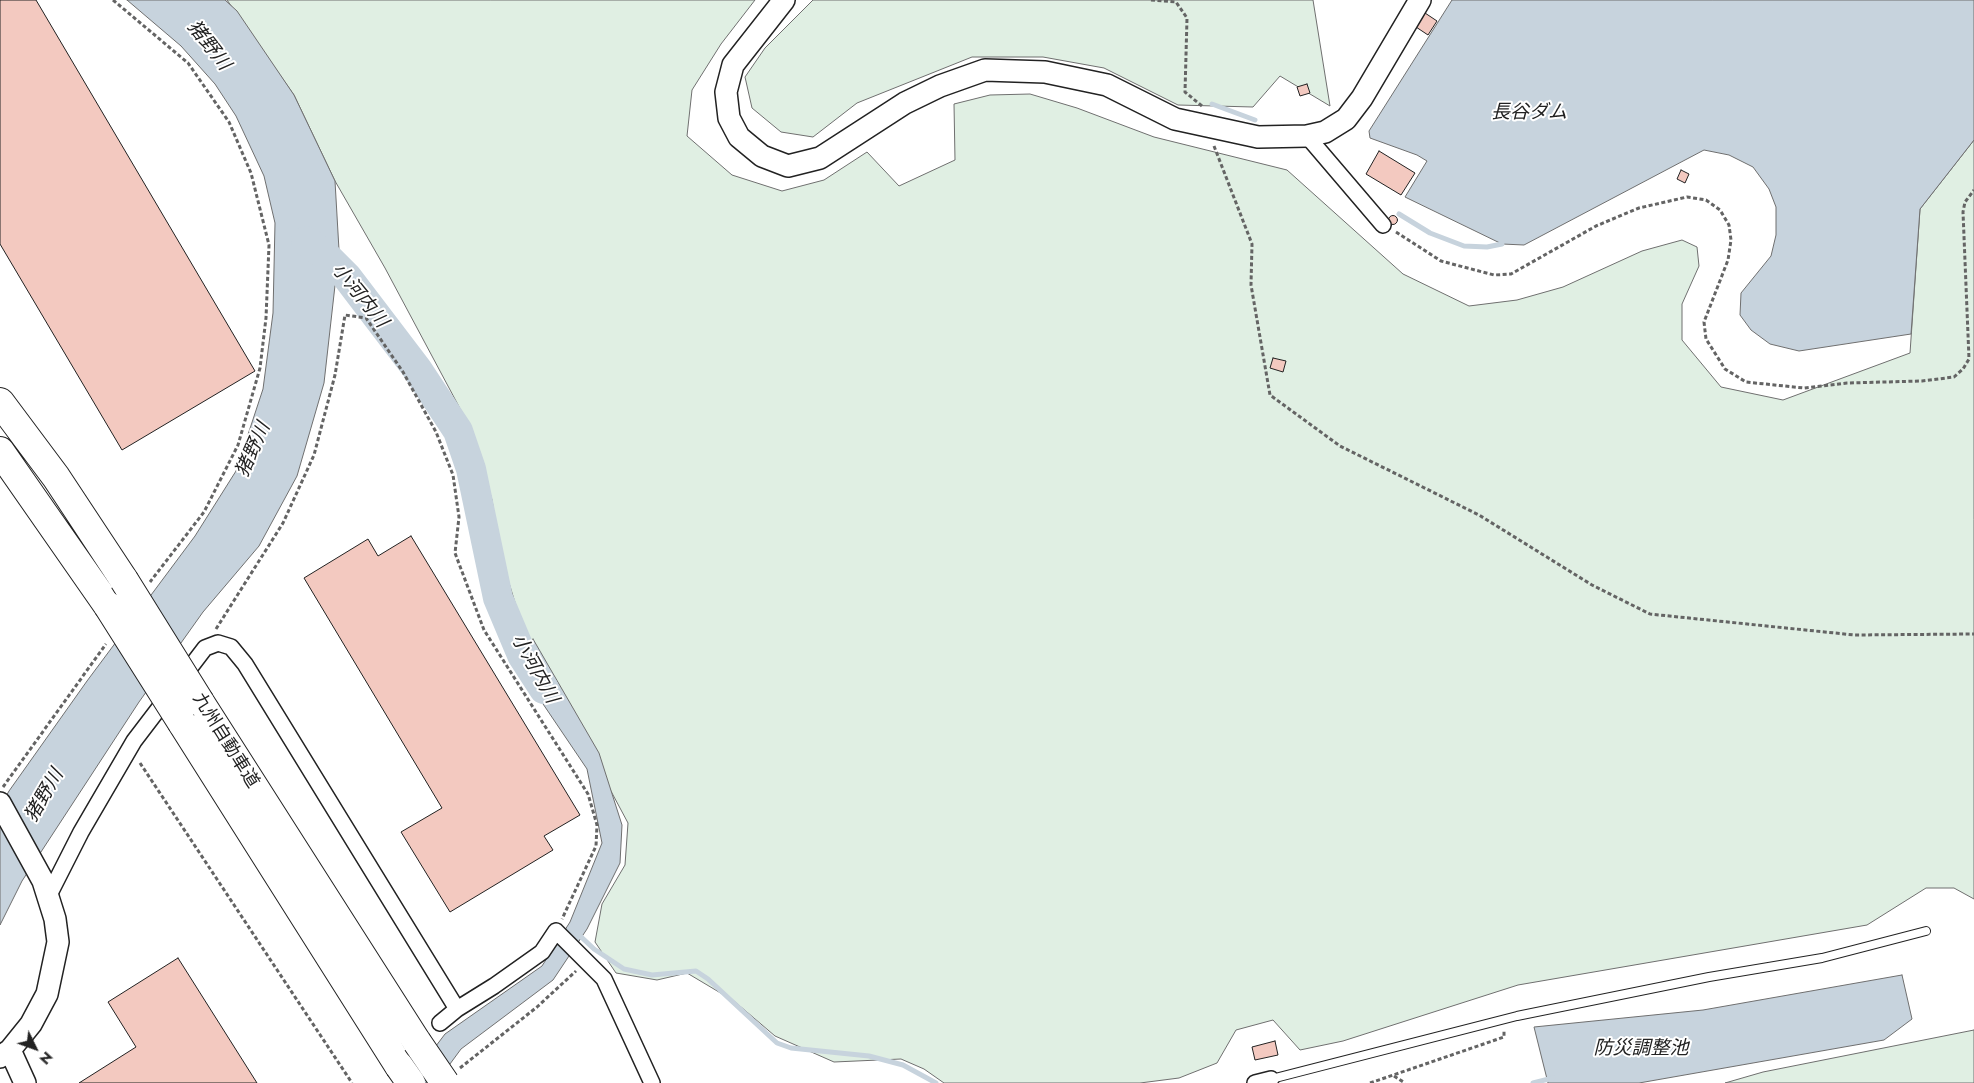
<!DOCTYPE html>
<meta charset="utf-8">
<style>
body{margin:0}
#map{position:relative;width:1974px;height:1083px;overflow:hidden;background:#fff;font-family:Jost,sans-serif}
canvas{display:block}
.north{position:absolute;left:10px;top:1023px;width:50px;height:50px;-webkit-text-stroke:4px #fff;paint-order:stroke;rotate:132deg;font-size:14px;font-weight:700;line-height:20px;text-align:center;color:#222}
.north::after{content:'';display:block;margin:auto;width:18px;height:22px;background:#222;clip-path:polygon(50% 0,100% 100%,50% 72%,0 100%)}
</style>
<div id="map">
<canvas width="1974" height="1083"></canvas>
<div class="north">N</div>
</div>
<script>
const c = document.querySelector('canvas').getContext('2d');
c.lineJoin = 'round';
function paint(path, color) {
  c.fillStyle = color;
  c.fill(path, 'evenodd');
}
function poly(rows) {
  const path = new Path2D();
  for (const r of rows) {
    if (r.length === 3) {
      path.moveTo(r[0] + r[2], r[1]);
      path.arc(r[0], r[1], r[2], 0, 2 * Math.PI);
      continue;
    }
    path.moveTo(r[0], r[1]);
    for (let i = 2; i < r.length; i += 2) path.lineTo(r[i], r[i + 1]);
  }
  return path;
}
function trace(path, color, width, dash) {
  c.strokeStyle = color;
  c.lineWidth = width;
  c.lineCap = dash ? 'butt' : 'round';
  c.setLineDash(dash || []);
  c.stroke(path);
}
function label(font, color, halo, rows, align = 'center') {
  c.font = font + ' Jost,"Noto Sans JP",sans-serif';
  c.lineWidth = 4;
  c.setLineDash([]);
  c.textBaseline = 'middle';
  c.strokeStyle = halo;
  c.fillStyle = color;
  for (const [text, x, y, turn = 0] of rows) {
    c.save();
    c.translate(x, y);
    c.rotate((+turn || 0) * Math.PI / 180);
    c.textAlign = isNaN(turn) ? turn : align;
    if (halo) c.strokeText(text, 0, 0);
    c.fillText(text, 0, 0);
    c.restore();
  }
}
const green = poly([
 [227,0,755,0,721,44,692,90,687,136,732,175,782,191,824,180,867,152,899,186,955,160,954,104,990,95,1030,94,1077,108,1154,137,1287,170,1403,274,1469,306,1517,300,1563,287,1642,251,1682,240,1697,247,1699,266,1682,304,1682,340,1721,387,1783,400,1910,353,1920,209,1974,140,1974,899,1954,888,1926,888,1867,925,1518,985,1343,1041,1300,1050,1273,1020,1236,1030,1217,1063,1179,1078,1140,1083,944,1083,924,1069,901,1059,834,1062,775,1036,734,1001,687,973,657,980,616,973,595,942,602,904,625,865,628,823,581,735,529,648,501,557,492,500,472,431,385,268,335,181,294,95,227,0],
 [813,0,1313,0,1330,106,1280,76,1253,107,1178,105,1104,68,1043,57,972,57,857,103,813,137,781,132,752,108,745,77,765,48,813,0],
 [1974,1030,1974,1083,1725,1083,1763,1072,1974,1030]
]);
paint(green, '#e0efe3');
trace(green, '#6f6f6f', 1);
const water = poly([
 [127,0,225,0,237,11,294,95,335,181,339,250,324,383,297,476,259,546,203,612,139,702,22,881,0,925,0,807,9,791,87,681,195,536,236,471,263,389,273,313,275,223,264,176,236,116,215,84,181,46,127,0],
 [1452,0,1974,0,1974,140,1920,209,1911,334,1799,351,1770,344,1751,330,1740,315,1741,293,1771,256,1776,235,1776,207,1769,189,1753,167,1729,155,1704,150,1524,245,1502,244,1405,197,1427,161,1417,155,1370,138,1369,131,1452,0],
 [533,639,599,753,622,825,620,863,587,929,553,980,461,1049,436,1083,408,1083,445,1034,542,966,570,922,602,843,587,769,516,664,533,639],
 [1902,975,1912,1019,1884,1040,1639,1083,1548,1083,1534,1027,1703,1010,1902,975]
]);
paint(water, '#c7d3dd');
trace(water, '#6f6f6f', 1);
trace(poly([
 [1212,104,1255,120],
 [1399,214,1430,233,1464,246,1487,247,1502,244],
 [577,933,594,949,624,969,652,975,696,971,708,979,777,1043,791,1048,869,1056,903,1065,936,1083],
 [1533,1083,1553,1078]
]), '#c7d3dd', 5);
trace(poly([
 [306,241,324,254,347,277,417,369,458,431,471,469,498,598,522,655,544,689]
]), '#c7d3dd', 30);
const building = poly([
 [0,0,36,0,255,371,122,450,0,244,0,0],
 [1425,13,1437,21,1428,35,1416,27,1425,13],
 [1307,84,1310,93,1300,96,1297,87,1307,84],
 [1379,151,1415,173,1401,195,1366,174,1379,151],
 [1681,170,1689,174,1685,183,1677,179,1681,170],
 [1393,220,4.5],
 [1273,358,1286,361,1283,372,1270,368,1273,358],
 [411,536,580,815,544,836,553,850,450,912,401,832,442,808,304,578,368,539,378,556,411,536],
 [178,958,257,1083,79,1083,136,1047,108,1002,178,958],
 [1275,1041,1278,1055,1255,1060,1252,1047,1275,1041]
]);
paint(building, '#f3c9c0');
trace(building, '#222', 1);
const lane = poly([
 [1271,1079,1517,1016,1709,977,1822,958,1926,931]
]);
const street = poly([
 [1307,136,1383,225],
 [48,897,81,832,134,741,205,648,218,643,231,647,245,664,457,1009],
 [440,1023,457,1009,494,986,542,952,556,931,604,979,652,1083],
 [1255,1083,1271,1079]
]);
const secondary = poly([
 [784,0,733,65,726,92,729,118,739,137,762,156,788,166,820,158,905,103,940,86,985,70,1045,72,1107,85,1175,119,1258,137,1307,136,1325,132,1346,119,1362,98,1420,0],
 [0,803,43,881,55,919,58,942,47,994,31,1024,10,1050,0,1057],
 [10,1050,25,1083]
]);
const highway = poly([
 [0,402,56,477,124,580],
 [0,451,108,606],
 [200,702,417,1042],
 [182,723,399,1066]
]);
trace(lane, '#222', 10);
trace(street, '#222', 18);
trace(secondary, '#222', 24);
trace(highway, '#222', 30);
trace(poly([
 [113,0,188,63,229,122,251,173,269,245,266,318,260,368,238,445,204,512,150,582],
 [1151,0,1176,2,1187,18,1185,92,1202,106],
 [1214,146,1252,244,1251,285,1270,395,1340,446,1479,515,1592,585,1650,614,1854,635,1974,634],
 [1396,232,1441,261,1494,275,1511,274,1596,226,1639,208,1687,197,1706,200,1720,210,1729,225,1731,240,1728,260,1704,322,1706,339,1725,369,1746,382,1804,388,1847,383,1922,381,1954,377,1963,369,1969,359,1963,212,1965,202,1974,190],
 [216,629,283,523,314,455,335,375,345,315,366,318,403,372,436,432,453,475,459,517,455,553,484,630,588,794,597,825,596,846,562,919],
 [140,763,352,1083],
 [3,787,106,644],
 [460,1068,537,1007,576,971],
 [1394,1076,1405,1083],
 [1370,1083,1504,1037,1504,1031]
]), '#646464', 3, [4, 2.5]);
trace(lane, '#fff', 8);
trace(street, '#fff', 15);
trace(secondary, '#fff', 21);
trace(highway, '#fff', 28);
const highwayBridge = poly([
 [124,580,200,702],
 [108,606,182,723],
 [417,1042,445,1083],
 [399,1066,411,1083]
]);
trace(highwayBridge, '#222', 30, []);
trace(highwayBridge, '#fff', 28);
label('18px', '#222', '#fff', [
 ["九州自動車道",225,741,58]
]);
label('italic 19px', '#222', '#fff', [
 ["猪野川",208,46,52],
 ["長谷ダム",1529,113],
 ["小河内川",359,296,51],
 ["猪野川",254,450,-66],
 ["小河内川",534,669,61],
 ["猪野川",45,796,-60],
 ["防災調整池",1641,1049]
]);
</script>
